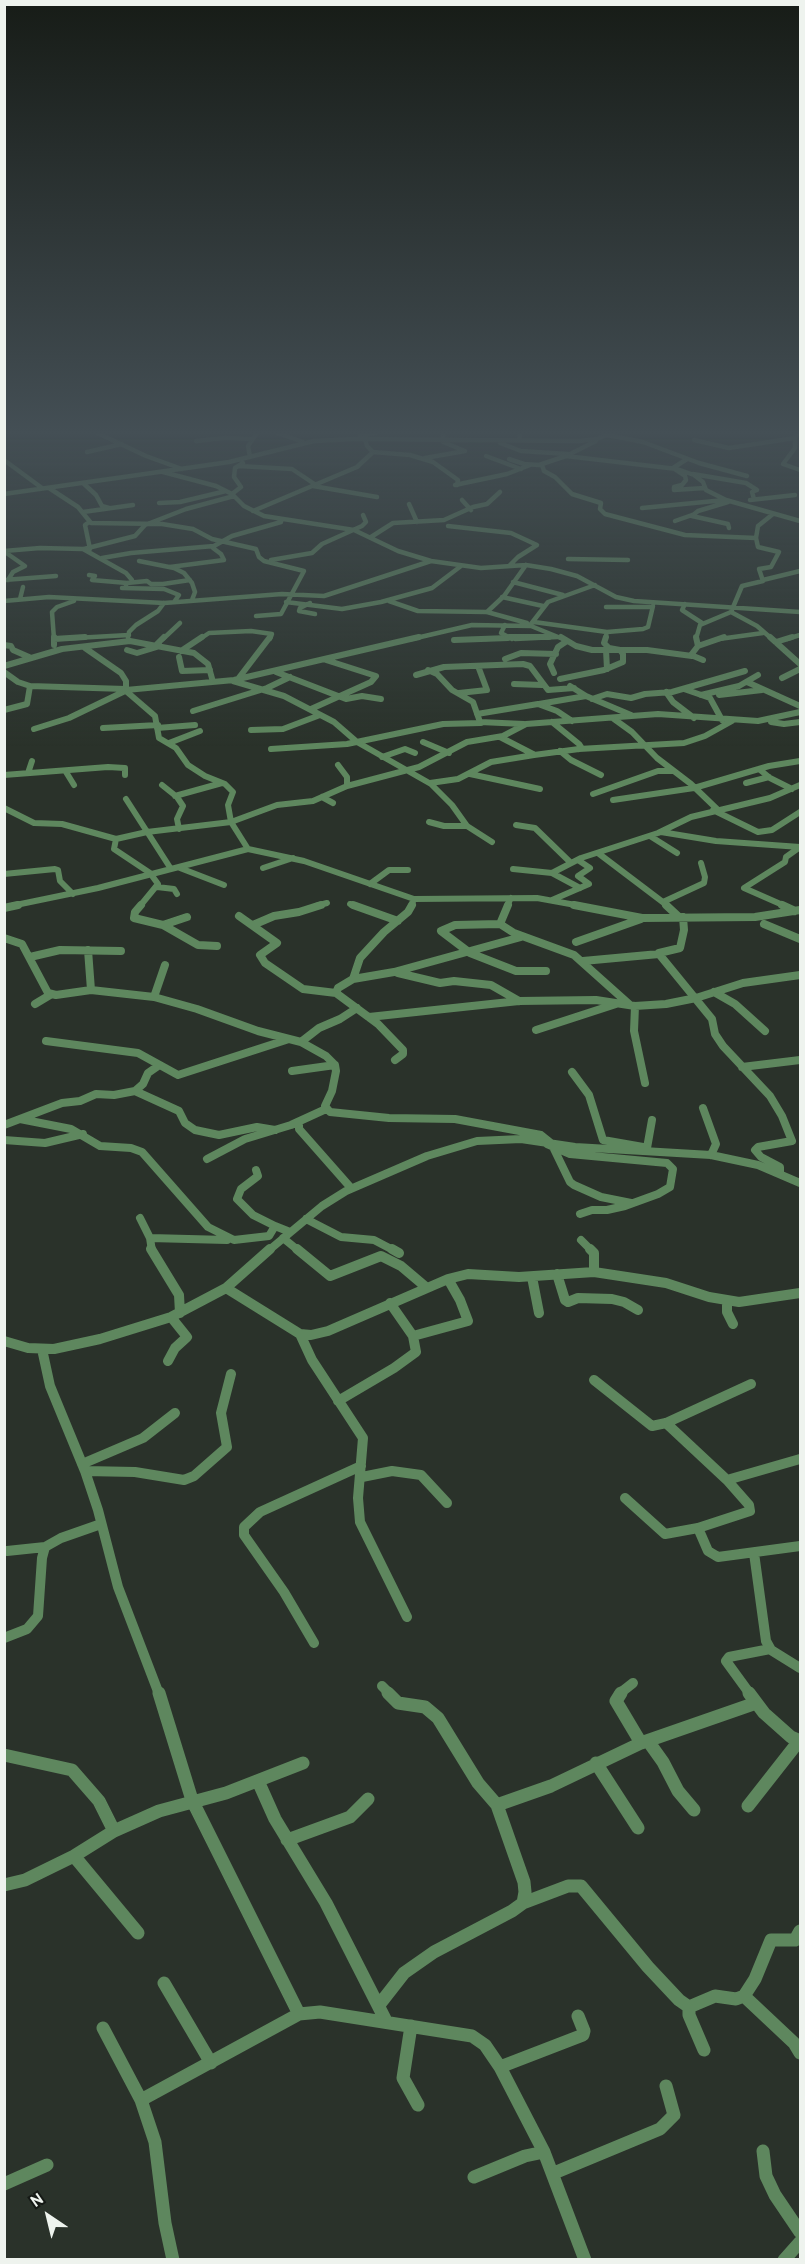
<!DOCTYPE html>
<style>
body{margin:0}
#map{position:relative;width:805px;height:2264px;overflow:hidden;background:#2a322a;font-family:Overpass,sans-serif}
canvas{display:block}
.frame{position:absolute;inset:0;border:6px solid #eef3ee;pointer-events:none}
.north{position:absolute;left:18px;top:2186px;width:60px;height:60px;-webkit-text-stroke:4px #151915;paint-order:stroke;rotate:325deg;font-size:16px;font-weight:700;line-height:24px;text-align:center;color:#eef3ee}
.north::after{content:'';display:block;margin:auto;width:21px;height:27px;background:#eef3ee;clip-path:polygon(50% 0,100% 100%,50% 72%,0 100%)}
</style>
<div id="map">
<canvas width="805" height="2264"></canvas>
<div class="frame"></div>
<div class="north">N</div>
</div>
<script>
const c = document.querySelector('canvas').getContext('2d');
c.lineJoin = 'round';
function poly(rows) {
  const path = new Path2D();
  for (const r of rows) {
    path.moveTo(r[0], r[1]);
    for (let i = 2; i < r.length; i += 2) path.lineTo(r[i], r[i + 1]);
  }
  return path;
}
function trace(path, color, width, dash) {
  c.strokeStyle = color;
  c.lineWidth = width;
  c.lineCap = dash ? 'butt' : 'round';
  c.setLineDash(dash || []);
  c.stroke(path);
}
trace(poly([
 [91,430,146,456,182,469],
 [269,430,303,442],
 [800,431,795,437,795,448,783,464,800,470],
 [198,432,234,430],
 [607,435,643,442,699,463,747,476],
 [360,436,388,430],
 [519,440,521,430],
 [694,440,729,448,795,438],
 [196,441,225,438,253,439],
 [596,441,566,456,677,469,694,475,703,482,706,490,726,500,800,521],
 [500,443,521,451,568,454],
 [87,452,122,444],
 [373,452,410,455,433,462,458,480,457,485],
 [486,456,521,469],
 [250,457,248,446,259,430],
 [425,458,465,451,443,442,443,430],
 [509,459,524,464,539,465,566,456],
 [687,459,673,468,685,476,686,480,682,485,674,487,674,490,704,488],
 [4,460,42,488],
 [542,465,544,471,555,477,572,494,601,503,600,509,605,514,685,535,756,538],
 [239,466,292,469,316,485],
 [163,472,216,486,232,494,244,506,264,516,354,530,398,551,431,561,481,568,526,565,551,569,577,576,616,597,634,601,800,612],
 [693,474,746,483,757,490,752,492,754,499],
 [83,483,96,495,102,506,109,508],
 [455,485,507,474,530,465],
 [313,486,377,497],
 [49,488,78,507,91,523,162,524,193,529,212,539,256,549,259,557,264,561,304,571,281,614,256,616],
 [4,494,229,462,314,441,354,439,579,441,597,439,618,430],
 [232,494,241,487,234,477,235,468,243,463],
 [462,500,471,510],
 [750,500,795,495],
 [728,502,698,511,692,516,728,524,729,528],
 [159,503,180,502,226,491],
 [409,504,417,522],
 [642,508,725,500],
 [253,511,357,467,373,452,367,446,365,439],
 [83,512,133,505],
 [675,521,692,515],
 [89,522,85,525,90,549],
 [448,526,511,533,537,545,518,557,509,566],
 [371,537,393,523,444,520,473,507,487,504,500,492],
 [84,549,135,536,145,525,186,509,234,496],
 [4,551,40,548,83,549,126,573,132,580],
 [5,552,25,566,13,572,8,580],
 [102,558,131,553,214,546],
 [568,559,628,560],
 [271,560,312,553,322,544,362,526,366,522,363,515],
 [139,561,174,568,184,573,192,583,195,592,192,600],
 [170,567,224,560,221,554,213,548,214,546,232,536,281,522],
 [89,575,95,576,92,580,127,583,126,585],
 [4,580,56,576],
 [763,580,800,571],
 [513,582,563,595],
 [127,583,147,581,151,584,163,584,190,580],
 [122,588,164,589,179,595,174,602],
 [502,597,543,606],
 [20,599,23,587],
 [4,601,49,597,164,603,282,594,324,596,431,561],
 [389,601,418,611,487,612,527,623],
 [286,602,342,609,381,602,432,588,461,566],
 [310,603,300,608,299,611,315,614],
 [685,604,682,610,702,623],
 [606,607,650,607],
 [487,612,504,596,526,565],
 [534,622,607,632,643,629,648,627,653,606],
 [531,624,548,602,595,585],
 [505,625,501,633,512,639],
 [128,638,129,632,136,625,158,611,164,603],
 [54,639,52,612,57,607,74,601],
 [57,639,129,635],
 [163,639,180,623],
 [200,639,209,633,251,631,272,634,270,639],
 [412,639,472,625,531,626,563,639],
 [485,639,508,638],
 [515,639,557,637],
 [605,639,607,632],
 [696,639,700,625,731,612],
 [719,639,763,633],
 [772,639,757,626,731,612,742,586,763,581,759,569,771,567,779,552,758,547,756,538,758,526,773,514],
 [787,639,800,635]
]), '#5e875e', 4.5);
trace(poly([
 [54,637,54,645],
 [509,637,549,637],
 [561,637,576,646,592,650,647,650,692,656],
 [696,637,698,646],
 [770,637,800,664],
 [54,639,85,637],
 [454,640,508,638],
 [776,642,792,637],
 [4,645,11,646,13,650,29,657],
 [156,645,164,637],
 [85,648,121,673,126,681,126,691,155,716,159,738,176,748,188,765,205,776,225,784,233,792,228,805,231,822,147,832,116,839],
 [127,650,137,653,160,646],
 [606,650,607,669],
 [181,651,202,637],
 [179,657,182,671,210,670],
 [505,659,521,653,556,654],
 [703,660,691,655,698,646,724,637],
 [4,666,62,649,130,641,194,653,208,664,213,682],
 [428,670,437,674,452,690,473,702,480,722,524,724],
 [4,672,18,682,30,686,125,689],
 [276,672,346,699,362,696,381,699],
 [554,673,550,664,558,647,567,641],
 [416,675,444,667,523,664,530,666,548,690,574,688],
 [782,678,800,669],
 [238,679,270,637],
 [560,679,604,670,623,662,623,654,620,650,609,648,604,643,606,637],
 [233,681,284,696,334,722,357,742,431,784,452,805,467,826,492,842],
 [747,682,800,706],
 [514,684,542,685],
 [570,686,586,696,631,715],
 [684,689,710,698,722,720],
 [126,690,234,680,419,637],
 [666,692,673,702,694,718],
 [459,693,487,690,478,666],
 [701,695,739,686,758,675],
 [719,695,762,690],
 [592,699,607,694,631,698,645,694,672,692,745,671],
 [539,704,586,696],
 [311,709,371,682,376,676,326,660],
 [4,710,27,704,30,686],
 [193,711,267,688,290,677],
 [477,714,538,704,557,711,572,721],
 [614,719,632,732,657,758,691,784,717,809],
 [552,722,579,744,581,747,579,749],
 [771,722,784,724,800,722],
 [103,728,158,725],
 [157,728,195,725],
 [34,729,69,718,125,691],
 [251,730,283,729,320,715],
 [500,737,533,754],
 [423,742,449,753],
 [169,743,200,731],
 [271,749,347,744,443,724,481,723],
 [560,751,571,760,601,775],
 [382,757,405,749,415,753],
 [338,765,347,777,347,786],
 [759,769,770,778,792,789],
 [66,772,74,785],
 [28,773,32,761],
 [470,774,540,789],
 [4,775,108,767,125,768,125,775],
 [430,783,458,779,491,762,534,755,579,749,684,743,705,736,732,721],
 [746,783,769,777],
 [162,785,177,797,183,806,177,819,179,829],
 [593,794,658,771,673,771],
 [175,796,222,783],
 [322,797,333,803],
 [126,799,171,869],
 [613,800,694,788,769,766,800,761],
 [4,808,34,823,62,824,116,839,114,849,150,873,158,884,140,906],
 [713,810,758,832,772,830,800,812],
 [429,822,444,826,467,826],
 [516,825,535,828,571,863],
 [661,832,716,841,800,847],
 [650,836,677,853],
 [248,849,231,822,277,805,313,801,347,786,419,767,467,742,503,736,526,724,658,714,758,721,800,712],
 [598,853,668,906],
 [180,868,224,885],
 [263,868,293,858],
 [513,869,552,873,580,888],
 [552,873,581,858,658,833,691,817,770,798,800,785],
 [4,874,55,869,58,870,60,881,73,894],
 [370,884,389,870,408,870],
 [157,887,174,889,177,894],
 [552,900,589,884,578,876,590,868,578,860],
 [663,902,704,883,705,877,701,863],
 [350,904,357,906],
 [11,906,98,888,248,849,304,861,414,899,537,898,581,906],
 [316,906,327,903],
 [411,906,414,899],
 [507,906,511,898],
 [785,906,744,888,785,862,786,857,800,847]
]), '#5e875e', 6);
trace(poly([
 [141,905,135,912,134,918,163,925,198,945,217,946],
 [353,905,398,921],
 [508,905,500,924,514,933,574,955,630,1005],
 [574,905,642,918,755,917,800,910],
 [666,905,680,918],
 [782,905,795,911],
 [4,908,18,905],
 [239,916,277,943,260,955,265,963,303,989,336,993],
 [500,924,455,925,441,931,470,953,516,971,546,971],
 [764,924,800,939],
 [163,925,187,917],
 [253,925,274,916,299,912,321,905],
 [4,938,22,944,48,993,56,995,91,990],
 [576,942,641,919],
 [88,950,91,990,154,997,197,1009,258,1031,301,1042,326,1056,335,1065,336,1071,332,1091,325,1106,330,1112,389,1118,455,1119,541,1135,551,1143],
 [659,953,680,948,684,930,683,917],
 [30,957,60,950,121,951],
 [583,961,659,954,712,1019,715,1034,723,1046,770,1096,782,1116,792,1141,758,1147,755,1150,761,1157,780,1167,780,1173],
 [398,973,440,983,454,981,491,985,519,1001],
 [353,979,394,972,521,937],
 [714,992,735,1004,765,1031],
 [154,997,165,965],
 [35,1004,50,995],
 [635,1006,634,1031,645,1083],
 [369,1017,519,1001,596,1000,635,1006,666,1004,696,998,743,983,800,975],
 [536,1030,619,1003],
 [46,1041,138,1053,178,1075,289,1039],
 [301,1042,319,1028,340,1019,357,1008],
 [395,1060,403,1054,403,1050,378,1024,336,993,338,988,353,979,360,958,384,932,408,912,412,905],
 [742,1067,800,1060],
 [292,1071,335,1065],
 [572,1072,589,1095,603,1140,643,1147],
 [135,1091,179,1111,185,1123,195,1130,219,1135,257,1127,275,1130],
 [703,1108,716,1144,711,1155],
 [20,1119,71,1129,100,1146,131,1148,142,1152,208,1227,234,1240,269,1236,275,1226,290,1232],
 [299,1122,299,1129,351,1188],
 [4,1125,62,1103,80,1101,96,1094,114,1095,135,1091,143,1084,148,1073,158,1066],
 [4,1140,45,1143,83,1134],
 [547,1144,570,1154,667,1163,673,1169,670,1187,658,1194,625,1206,607,1210,592,1210,580,1214],
 [647,1148,652,1120],
 [554,1149,570,1182,574,1185,601,1197,631,1203],
 [207,1159,245,1139,291,1125,326,1109],
 [256,1170,258,1176,241,1189,237,1199,253,1215,275,1226],
 [140,1218,150,1238,227,1240],
 [306,1219,341,1237,374,1240,395,1251],
 [150,1238,152,1251],
 [283,1238,299,1251],
 [581,1240,592,1251],
 [268,1251,322,1206,346,1191,427,1156,477,1141,521,1139,575,1147,711,1155,758,1165,800,1183]
]), '#5e875e', 8);
trace(poly([
 [151,1249,179,1295,180,1313],
 [297,1249,330,1276,381,1256,401,1266,427,1288],
 [392,1249,399,1253],
 [590,1249,594,1253,594,1272],
 [557,1274,565,1300,568,1302,578,1298,612,1299,624,1302,638,1310],
 [532,1277,539,1313],
 [226,1288,300,1334,311,1335,328,1331,448,1279,468,1274,519,1277,594,1272,666,1283,709,1297,739,1302,800,1293],
 [727,1300,727,1312,733,1324],
 [300,1334,312,1360,363,1438,358,1498,360,1522,407,1617],
 [413,1336,468,1321,460,1300,448,1279],
 [4,1341,28,1348,54,1349,100,1339,171,1317,226,1288,270,1249],
 [42,1349,50,1386,85,1471,98,1510,118,1587,159,1694],
 [168,1361,175,1348,187,1337,171,1317],
 [594,1380,652,1426,666,1423,751,1384],
 [338,1401,394,1368,416,1352,413,1336,390,1303],
 [82,1464,143,1438,175,1413],
 [85,1471,135,1472,184,1480,194,1476,227,1447,221,1413,231,1374],
 [362,1477,392,1471,421,1475,447,1503],
 [727,1480,800,1459],
 [625,1498,665,1534,698,1528,750,1511,749,1505,727,1480,666,1423],
 [698,1528,708,1551,718,1557,800,1546],
 [7,1551,45,1547],
 [754,1553,766,1641,771,1650,800,1668],
 [4,1638,27,1629,38,1616,42,1558,45,1547,61,1538,101,1524],
 [314,1643,284,1592,244,1535,244,1527,260,1512,361,1466],
 [382,1686,390,1694],
 [619,1694,633,1683],
 [750,1694,726,1661,729,1657,770,1649]
]), '#5e875e', 10);
trace(poly([
 [159,1693,192,1800,299,2014],
 [621,1693,616,1701,641,1743],
 [749,1693,764,1713,791,1737,800,1741],
 [648,1741,663,1762,678,1791,694,1810],
 [4,1755,72,1770,99,1801,114,1831],
 [596,1763,638,1828],
 [258,1781,275,1819,326,1903,386,2021],
 [497,1805,551,1786,641,1743,756,1703],
 [748,1806,799,1741],
 [287,1840,350,1817,368,1799],
 [74,1856,138,1933],
 [4,1885,25,1880,74,1856,114,1831,159,1811,226,1793,303,1763],
 [523,1903,568,1886,581,1886,648,1967,679,2000,689,2007],
 [164,1983,211,2063],
 [744,1996,794,2043,800,2053],
 [379,2005,404,1973,434,1952,512,1911,523,1903,525,1892,524,1882,497,1805,478,1783,438,1718,425,1707,398,1703,388,1693],
 [689,2007,715,1996,736,1999,744,1996,755,1979,771,1940,795,1940,800,1931],
 [689,2007,689,2015,704,2050],
 [411,2026,403,2078,418,2105],
 [103,2028,141,2100,155,2142,165,2223,173,2260],
 [500,2067,583,2035,584,2031,578,2016],
 [141,2100,299,2014,320,2012,472,2036,485,2045,500,2067,544,2152,585,2260],
 [763,2151,766,2176,775,2195,800,2232],
 [554,2173,660,2129,674,2115,666,2086],
 [474,2177,525,2156,544,2152],
 [4,2184,47,2165],
 [784,2260,800,2242]
]), '#5e875e', 13);
const sky = c.createLinearGradient(0, 0, 0, 747);
sky.addColorStop(0, '#171c17');
sky.addColorStop(0.58, '#444f55');
sky.addColorStop(1, '#444f5500');
c.fillStyle = sky;
c.fillRect(0, 0, 805, 747);
</script>
